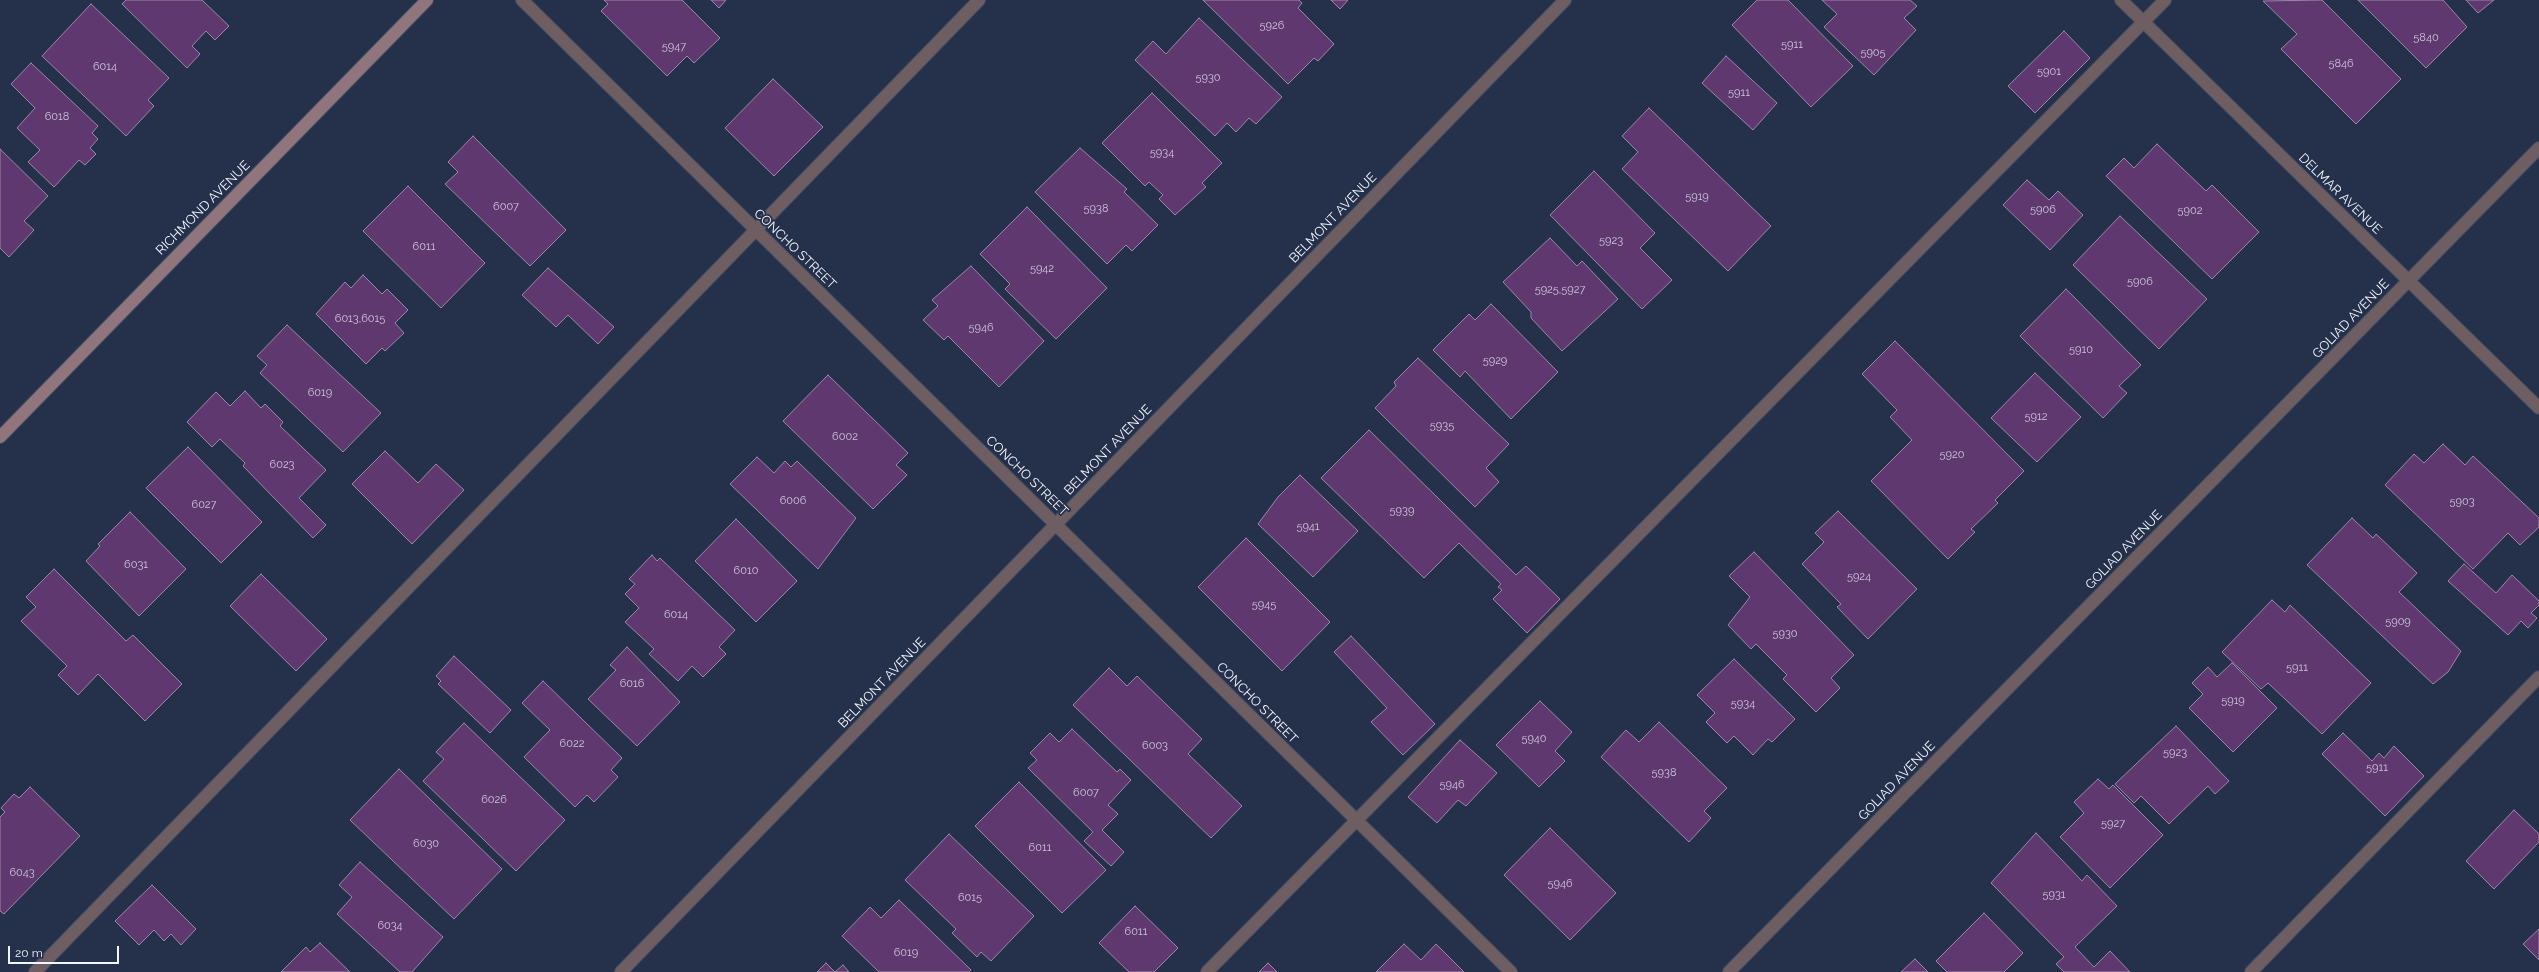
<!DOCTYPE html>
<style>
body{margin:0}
#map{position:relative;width:2539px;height:972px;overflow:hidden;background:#25304a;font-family:Raleway,sans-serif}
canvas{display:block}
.scale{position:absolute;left:8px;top:946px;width:111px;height:18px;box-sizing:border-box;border:2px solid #f0f5ff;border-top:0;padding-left:5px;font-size:12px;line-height:14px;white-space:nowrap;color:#f0f5ff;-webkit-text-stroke:3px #25304a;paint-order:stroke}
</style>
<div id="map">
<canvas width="2539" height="972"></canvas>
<div class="scale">20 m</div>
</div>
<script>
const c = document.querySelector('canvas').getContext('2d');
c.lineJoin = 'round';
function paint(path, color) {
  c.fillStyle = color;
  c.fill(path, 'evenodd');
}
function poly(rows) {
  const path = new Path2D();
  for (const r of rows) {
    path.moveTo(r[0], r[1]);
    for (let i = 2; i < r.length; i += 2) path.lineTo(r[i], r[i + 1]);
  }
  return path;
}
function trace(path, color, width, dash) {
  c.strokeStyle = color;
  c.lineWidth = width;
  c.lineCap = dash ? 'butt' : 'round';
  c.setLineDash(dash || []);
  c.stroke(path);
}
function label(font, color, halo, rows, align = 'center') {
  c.font = font + ' Raleway,sans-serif';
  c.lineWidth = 3.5;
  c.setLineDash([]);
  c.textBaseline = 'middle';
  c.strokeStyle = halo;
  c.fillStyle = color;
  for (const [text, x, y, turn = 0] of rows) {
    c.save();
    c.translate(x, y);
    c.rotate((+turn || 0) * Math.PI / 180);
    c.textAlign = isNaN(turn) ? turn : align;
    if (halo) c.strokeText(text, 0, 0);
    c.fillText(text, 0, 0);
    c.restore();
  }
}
const building = poly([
 [126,0,202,0,229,26,215,40,206,31,192,46,200,54,187,68,122,4,126,0],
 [604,0,682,0,720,38,694,63,687,56,667,76,601,11,608,4,604,0],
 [711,0,726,0,719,8,711,0],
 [1203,0,1299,0,1302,3,1298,8,1334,44,1318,61,1314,58,1288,84,1203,0],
 [1331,0,1348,0,1340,9,1331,0],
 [1757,0,1788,0,1853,66,1811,107,1732,25,1757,0],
 [1822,0,1910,0,1917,6,1904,18,1916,30,1874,75,1824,27,1837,14,1822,0],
 [2322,0,2401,79,2356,124,2281,49,2297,34,2263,1,2322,0],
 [2358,0,2443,0,2467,27,2426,68,2358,0],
 [2466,0,2494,0,2478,13,2466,0],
 [91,4,169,78,148,100,154,106,126,136,42,56,91,4],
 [1199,18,1282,97,1256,124,1249,118,1236,132,1227,123,1215,136,1135,60,1153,41,1166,54,1199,18],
 [2064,31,2090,58,2035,113,2008,86,2064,31],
 [1726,56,1777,103,1753,130,1702,83,1726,56],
 [31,63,98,126,92,133,98,139,90,148,96,154,85,165,79,160,54,187,28,162,40,150,17,128,35,108,11,84,31,63],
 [773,79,823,127,774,176,725,128,773,79],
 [1152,93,1222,163,1202,183,1206,187,1175,215,1159,199,1163,195,1149,182,1145,186,1102,143,1152,93],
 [1649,108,1771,226,1728,271,1622,169,1638,152,1622,136,1649,108],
 [473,136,566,230,530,266,445,184,458,172,448,162,473,136],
 [2157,144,2206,191,2212,185,2259,232,2212,279,2106,176,2124,158,2134,168,2157,144],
 [1080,148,1127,189,1124,192,1158,225,1132,251,1126,245,1107,264,1035,192,1080,148],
 [0,149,48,196,24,221,34,230,9,257,0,248,0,149],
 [1594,171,1655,233,1640,248,1672,280,1642,309,1550,215,1594,171],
 [2027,180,2049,200,2058,191,2083,215,2050,250,2003,205,2027,180],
 [408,186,485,263,441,308,363,231,408,186],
 [1027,207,1107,288,1056,339,1005,289,1010,284,980,254,1027,207],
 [2120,216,2207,299,2159,349,2073,265,2120,216],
 [1550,238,1577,266,1582,261,1618,299,1562,351,1531,318,1531,312,1503,282,1550,238],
 [971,266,1044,341,999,387,948,336,944,340,923,320,938,306,932,300,971,266],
 [548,268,614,327,598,344,568,315,556,327,522,295,548,268],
 [363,275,382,294,387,289,408,310,395,323,404,333,385,351,382,348,366,364,316,314,345,282,351,288,363,275],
 [2066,289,2141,365,2119,386,2127,393,2103,418,2020,336,2066,289],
 [1491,304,1558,372,1511,419,1465,371,1460,377,1433,350,1469,314,1475,320,1491,304],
 [287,325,381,413,343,452,260,373,267,365,257,356,287,325],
 [1895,341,2024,471,1995,500,1998,503,1971,529,1975,532,1948,559,1871,481,1912,440,1890,417,1897,410,1862,374,1895,341],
 [1418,358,1509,444,1486,468,1499,482,1475,507,1375,408,1396,386,1394,382,1418,358],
 [2035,373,2081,417,2037,462,1991,418,2035,373],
 [828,375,908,453,896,465,907,475,873,509,783,421,828,375],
 [245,391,261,408,265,404,283,422,280,426,326,470,299,498,326,525,313,538,243,466,245,463,220,439,212,447,187,422,216,392,230,406,245,391],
 [1369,430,1516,575,1526,566,1560,599,1527,633,1493,599,1502,590,1498,587,1501,584,1459,543,1424,578,1321,478,1369,430],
 [2443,444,2465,465,2473,456,2539,518,2539,527,2520,545,2508,533,2473,569,2385,485,2414,454,2424,463,2443,444],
 [188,447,262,522,221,563,146,488,188,447],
 [385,451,418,483,436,464,464,490,412,544,352,484,385,451],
 [757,457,774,473,785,461,791,467,797,461,856,518,818,569,730,484,757,457],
 [1300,475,1358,531,1313,577,1258,524,1278,497,1300,475],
 [1838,511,1917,589,1868,639,1837,607,1841,604,1802,564,1824,542,1815,533,1838,511],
 [130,512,186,569,139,616,86,561,100,546,98,544,130,512],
 [2352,518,2373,538,2376,534,2417,573,2399,592,2461,651,2448,672,2433,684,2307,565,2352,518],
 [736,519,797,581,756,622,695,561,736,519],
 [1246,538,1330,622,1282,671,1198,587,1246,538],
 [1754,552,1854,655,1831,678,1840,688,1816,712,1783,679,1787,675,1756,644,1751,649,1728,625,1750,597,1729,576,1754,552],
 [652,555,657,561,660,558,735,630,719,647,726,654,703,677,692,666,678,681,649,654,654,649,625,622,639,608,625,594,635,584,629,579,652,555],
 [2464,564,2496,593,2512,575,2539,601,2539,605,2531,613,2537,618,2528,628,2521,621,2508,635,2448,581,2464,564],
 [54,569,126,641,133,635,182,684,145,721,98,674,78,695,58,675,67,666,21,621,36,607,26,597,54,569],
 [261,574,327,639,296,671,230,606,261,574],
 [2272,600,2285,612,2290,605,2371,683,2322,734,2268,683,2261,689,2222,652,2272,600],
 [1351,636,1435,724,1403,755,1371,722,1387,708,1334,652,1351,636],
 [627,647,680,702,637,746,588,699,616,670,610,665,627,647],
 [454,656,511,710,490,733,438,684,441,681,436,676,454,656],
 [1734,659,1795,719,1772,742,1768,739,1753,755,1734,736,1727,743,1706,722,1715,713,1697,695,1734,659],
 [2232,663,2277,708,2233,752,2189,708,2203,694,2192,683,2208,667,2217,677,2232,663],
 [1109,668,1127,686,1137,676,1202,739,1188,754,1242,806,1211,838,1073,705,1109,668],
 [543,681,622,758,611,770,618,777,594,802,587,795,575,807,524,757,550,730,522,703,543,681],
 [1540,701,1572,732,1555,751,1565,761,1539,787,1496,745,1540,701],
 [1659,722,1727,788,1704,811,1711,818,1689,842,1601,757,1626,730,1639,742,1659,722],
 [464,723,565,820,516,871,423,781,444,759,436,752,464,723],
 [2176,726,2229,781,2215,794,2208,786,2169,824,2141,796,2134,803,2115,784,2176,726],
 [1072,729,1117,772,1120,769,1131,780,1108,805,1118,814,1102,830,1124,852,1111,866,1084,841,1093,832,1028,768,1037,760,1030,753,1050,733,1059,742,1072,729],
 [2343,733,2372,761,2379,753,2384,758,2394,746,2424,776,2385,816,2322,754,2343,733],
 [1460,740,1497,773,1466,806,1458,800,1437,823,1408,797,1460,740],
 [399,769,502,869,454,919,350,820,399,769],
 [2098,779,2109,789,2113,785,2163,835,2110,888,2060,837,2084,813,2074,802,2098,779],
 [1019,782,1106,870,1062,913,975,826,1019,782],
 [30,787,80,836,4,914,0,911,0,817,5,812,1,808,14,794,19,798,30,787],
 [2514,810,2539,834,2539,842,2494,889,2466,861,2514,810],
 [1550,828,1616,893,1570,940,1504,875,1550,828],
 [2036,833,2082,881,2087,875,2117,906,2075,947,2094,967,2110,951,2130,972,2064,972,2056,964,2064,957,1991,883,2036,833],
 [949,834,1034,916,991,961,981,952,977,957,952,933,956,929,905,880,949,834],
 [360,862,443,937,412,972,400,972,337,914,352,897,339,885,360,862],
 [152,885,196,929,181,945,171,934,164,941,154,930,139,945,115,921,152,885],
 [899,900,971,970,969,972,879,972,842,936,870,907,881,918,899,900],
 [1135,906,1178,948,1154,972,1129,972,1099,943,1135,906],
 [1984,913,2023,953,2004,972,1947,972,1936,961,1984,913],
 [2539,929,2539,960,2523,944,2539,929],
 [320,943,350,972,281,972,306,947,310,952,320,943],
 [1404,944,1421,960,1436,944,1464,972,1376,972,1404,944],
 [1915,959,1928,972,1901,972,1915,959],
 [826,963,835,972,817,972,826,963],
 [1268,963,1277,972,1259,972,1268,963],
 [843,965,849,972,835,972,843,965]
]);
paint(building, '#5f386f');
trace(building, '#9c88a5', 1);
const lane = poly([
 [35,972,979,0],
 [1207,972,2165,0],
 [2251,972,2539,677]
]);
const street = poly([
 [522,0,1511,972],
 [2121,0,2539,408],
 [621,972,1565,0],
 [1729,972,2539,148]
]);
const secondary = poly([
 [0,437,427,0]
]);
trace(lane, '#414c63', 14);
trace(street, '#414c63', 14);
trace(secondary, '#414c63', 14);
trace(lane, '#6e5e61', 12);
trace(street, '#6e5e61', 12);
trace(secondary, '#90767c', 12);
label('11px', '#ccc6db', null, [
 ["5926",1272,26],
 ["5840",2426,38],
 ["5911",1792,45],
 ["5947",674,47],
 ["5905",1873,53],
 ["5846",2341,64],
 ["6014",105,67],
 ["5901",2049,72],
 ["5930",1208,78],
 ["5911",1739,93],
 ["6018",57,117],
 ["5934",1162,153],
 ["5919",1697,197],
 ["6007",506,207],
 ["5938",1096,209],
 ["5906",2043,210],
 ["5902",2190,211],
 ["5923",1611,241],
 ["6011",424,247],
 ["5942",1042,269],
 ["5906",2140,282],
 ["5925,5927",1560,290],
 ["6013,6015",360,319],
 ["5946",981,328],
 ["5910",2081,350],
 ["5929",1495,361],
 ["6019",320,393],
 ["5912",2036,417],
 ["5935",1442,426],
 ["6002",845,437],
 ["5920",1952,455],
 ["6023",282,465],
 ["6006",793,501],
 ["5903",2462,502],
 ["6027",204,505],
 ["5939",1402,511],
 ["5941",1308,527],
 ["6031",136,565],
 ["6010",746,571],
 ["5924",1859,577],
 ["5945",1264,605],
 ["6014",676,615],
 ["5909",2398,622],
 ["5930",1785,634],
 ["5911",2297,668],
 ["6016",632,684],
 ["5919",2233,701],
 ["5934",1743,704],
 ["5940",1534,739],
 ["6022",572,744],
 ["6003",1155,746],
 ["5923",2175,753],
 ["5911",2377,768],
 ["5938",1664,773],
 ["5946",1452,785],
 ["6007",1086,793],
 ["6026",494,800],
 ["5927",2113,824],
 ["6030",426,844],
 ["6011",1040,848],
 ["6043",22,873],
 ["5946",1560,884],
 ["5931",2054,895],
 ["6015",970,898],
 ["6034",390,926],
 ["6011",1136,932],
 ["6019",906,953]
]);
label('13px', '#f0f5ff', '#25304a', [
 ["DELMAR AVENUE",2340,194,44],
 ["RICHMOND AVENUE",203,208,-45],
 ["BELMONT AVENUE",1333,218,-46],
 ["CONCHO STREET",795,249,44],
 ["GOLIAD AVENUE",2351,319,-46],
 ["BELMONT AVENUE",1108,450,-46],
 ["CONCHO STREET",1027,476,44],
 ["GOLIAD AVENUE",2124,550,-46],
 ["BELMONT AVENUE",882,683,-46],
 ["CONCHO STREET",1257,703,45],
 ["GOLIAD AVENUE",1897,781,-46]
]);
</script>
